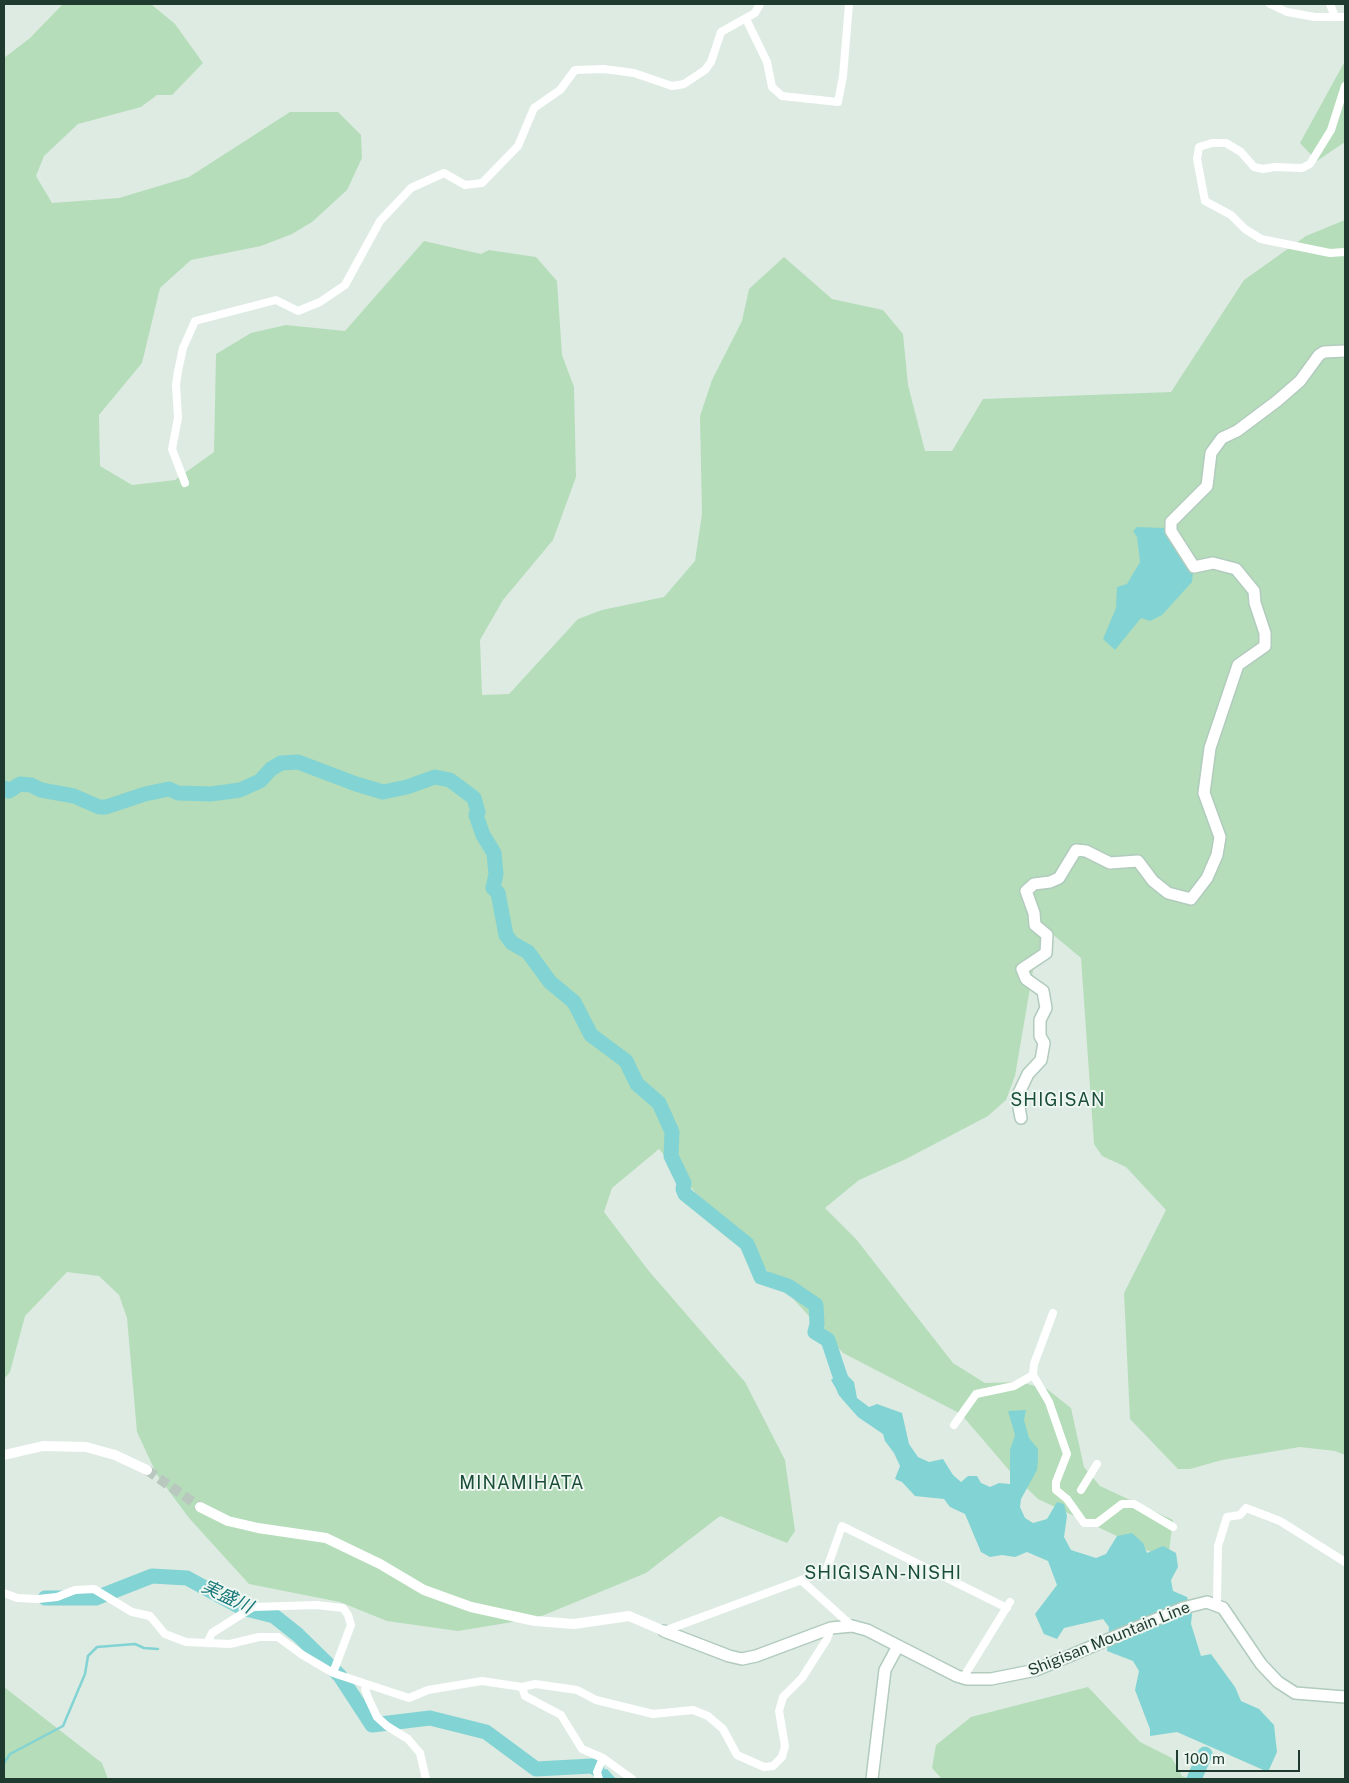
<!DOCTYPE html>
<meta charset="utf-8">
<style>
body{margin:0}
#map{position:relative;width:1349px;height:1783px;overflow:hidden;background:#deebe3;font-family:"Public Sans",sans-serif}
canvas{display:block}
.frame{position:absolute;inset:0;border:5px solid #1f3b2f;pointer-events:none}
.scale{position:absolute;left:1176px;top:1750px;width:124px;height:22px;box-sizing:border-box;border:2px solid #1f3b2f;border-top:0;padding-left:6px;font-size:15px;line-height:18px;white-space:nowrap;color:#1f3b2f;-webkit-text-stroke:4px #eef7f1;paint-order:stroke}
</style>
<div id="map">
<canvas width="1349" height="1783"></canvas>
<div class="frame"></div>
<div class="scale">100 m</div>
</div>
<script>
const c = document.querySelector('canvas').getContext('2d');
c.lineJoin = 'round';
function paint(path, color) {
  c.fillStyle = color;
  c.fill(path, 'evenodd');
}
function poly(rows) {
  const path = new Path2D();
  for (const r of rows) {
    path.moveTo(r[0], r[1]);
    for (let i = 2; i < r.length; i += 2) path.lineTo(r[i], r[i + 1]);
  }
  return path;
}
function trace(path, color, width, dash) {
  c.strokeStyle = color;
  c.lineWidth = width;
  c.lineCap = dash ? 'butt' : 'round';
  c.setLineDash(dash || []);
  c.stroke(path);
}
function label(font, color, halo, rows, align = 'center') {
  c.font = font + ' "Public Sans","Noto Sans JP",sans-serif';
  c.lineWidth = 4;
  c.setLineDash([]);
  c.textBaseline = 'middle';
  c.strokeStyle = halo;
  c.fillStyle = color;
  for (const [text, x, y, turn = 0] of rows) {
    c.save();
    c.translate(x, y);
    c.rotate((+turn || 0) * Math.PI / 180);
    c.textAlign = isNaN(turn) ? turn : align;
    if (halo) c.strokeText(text, 0, 0);
    c.fillText(text, 0, 0);
    c.restore();
  }
}
paint(poly([
 [63,4,151,4,175,24,203,63,172,95,157,95,141,107,78,124,44,156,36,176,52,203,119,198,189,177,290,112,338,112,361,135,362,158,347,190,312,222,292,234,261,246,191,260,160,288,142,363,99,415,100,466,132,485,175,480,214,452,216,354,251,333,286,325,345,331,424,241,481,254,489,250,536,257,557,281,562,355,574,387,576,477,553,540,503,600,480,640,482,695,509,694,578,619,602,610,664,597,695,561,702,514,700,416,712,380,742,321,749,289,784,257,832,299,883,310,903,334,908,385,925,451,952,451,983,399,1171,392,1244,280,1306,236,1345,220,1345,1455,1335,1451,1300,1447,1222,1460,1190,1469,1178,1469,1130,1419,1124,1293,1166,1210,1126,1167,1102,1156,1094,1144,1081,958,1051,933,1036,953,1015,1076,1006,1100,988,1116,906,1159,859,1180,825,1208,856,1239,953,1363,985,1383,1020,1382,1047,1389,1071,1408,1084,1467,1100,1486,1173,1520,1168,1560,1038,1499,1014,1476,961,1414,843,1353,694,1191,659,1149,612,1188,604,1212,648,1270,745,1382,785,1460,795,1531,787,1543,720,1516,646,1573,537,1618,458,1631,387,1621,340,1602,249,1584,189,1518,157,1475,137,1432,127,1318,119,1295,99,1276,67,1272,25,1316,10,1372,4,1379,4,58,30,38],
 [1345,61,1345,142,1317,161,1300,143],
 [4,1687,102,1763,108,1779,4,1779],
 [1088,1687,1140,1742,1172,1758,1182,1776,1191,1779,942,1779,932,1768,936,1745,971,1717]
]), '#b5ddba');
paint(poly([
 [1137,527,1164,528,1193,572,1192,582,1162,615,1150,621,1141,618,1115,650,1103,639,1116,608,1117,587,1127,584,1140,562,1137,537,1133,531],
 [840,1373,845,1373,854,1382,857,1398,869,1407,877,1404,902,1413,909,1444,918,1457,929,1462,943,1459,953,1475,961,1482,968,1476,977,1476,981,1483,990,1487,999,1483,1010,1484,1010,1450,1015,1435,1008,1411,1026,1410,1024,1420,1029,1438,1038,1449,1038,1459,1037,1470,1021,1499,1020,1507,1025,1518,1033,1523,1047,1519,1057,1502,1064,1504,1067,1516,1064,1537,1071,1550,1096,1558,1106,1554,1117,1536,1132,1533,1143,1543,1147,1553,1163,1546,1176,1553,1178,1567,1171,1580,1173,1591,1187,1597,1192,1614,1191,1624,1201,1656,1211,1654,1235,1687,1241,1701,1259,1709,1274,1725,1277,1752,1268,1772,1177,1732,1150,1736,1150,1729,1135,1690,1139,1671,1133,1661,1107,1651,1109,1627,1103,1619,1064,1628,1057,1639,1044,1634,1035,1614,1057,1585,1048,1561,1027,1552,1015,1557,1002,1555,990,1557,981,1552,965,1514,950,1507,944,1499,915,1496,902,1482,895,1479,900,1466,894,1453,885,1441,883,1434,858,1417,842,1399,831,1380],
 [607,1769,616,1779,602,1779,602,1770]
]), '#82d3d3');
trace(poly([
 [4,1763,10,1754,63,1726,85,1674,88,1656,97,1647,135,1644,144,1648,158,1649]
]), '#82d3d3', 2.5);
trace(poly([
 [4,788,9,791,20,784,31,785,41,790,74,796,99,807,106,807,145,794,169,789,178,793,211,794,240,790,260,781,271,769,281,763,298,762,356,784,383,792,407,787,435,777,450,780,474,798,478,812,476,815,483,835,494,853,496,874,493,888,498,893,506,935,512,943,528,952,550,982,574,1002,591,1035,626,1061,637,1084,659,1103,672,1132,671,1156,684,1183,683,1189,685,1194,747,1244,761,1277,788,1286,816,1305,817,1324,815,1332,828,1340,845,1391],
 [45,1598,96,1598,152,1576,187,1578,242,1608,274,1616,298,1635,340,1676,372,1725,430,1718,486,1732,536,1769,592,1766,597,1769],
 [1194,1779,1205,1754]
]), '#82d3d3', 15);
trace(poly([
 [147,1470,200,1507]
]), '#b8c8bf', 10, [10, 5]);
const secondary = poly([
 [1021,1118,1017,1097,1028,1074,1041,1060,1044,1043,1040,1036,1040,1020,1046,1008,1043,991,1026,979,1022,969,1046,953,1047,935,1035,925,1034,913,1026,891,1034,884,1050,882,1059,878,1076,850,1086,851,1110,863,1138,861,1153,881,1168,893,1191,899,1207,878,1217,855,1220,837,1204,793,1210,748,1238,665,1265,646,1265,633,1255,603,1254,591,1236,569,1213,563,1194,567,1171,531,1171,522,1207,486,1211,453,1222,438,1237,431,1277,401,1300,381,1319,355,1324,352,1345,351],
 [664,1631,729,1656,742,1659,756,1656,831,1628,852,1626,867,1630,957,1676,967,1679,991,1679,1036,1670,1183,1608,1207,1602,1223,1608,1261,1664,1278,1682,1295,1693,1345,1697],
 [872,1779,885,1670,898,1646]
]);
trace(secondary, '#b1cbbd', 14);
trace(poly([
 [1270,4,1287,12,1315,17,1345,17],
 [1330,4,1335,17],
 [746,19,767,62,772,87,782,96,838,102,843,76,849,4],
 [1345,86,1331,130,1310,164,1302,168,1275,167,1263,169,1254,167,1241,152,1226,143,1212,143,1199,147,1197,159,1205,201,1231,215,1245,229,1261,239,1330,253,1345,252],
 [185,483,172,449,178,418,176,385,178,371,183,348,195,321,276,300,298,311,320,302,345,285,380,221,411,188,444,173,465,185,482,183,518,146,534,108,560,90,575,70,604,69,634,73,672,86,684,84,705,70,711,62,721,32,755,13,760,4],
 [1053,1313,1034,1364,1033,1375,1049,1402,1067,1454,1056,1482,1056,1490,1067,1499,1084,1523,1097,1523,1122,1504,1134,1504,1173,1527],
 [954,1425,976,1394,1014,1386,1033,1375],
 [1081,1490,1097,1464],
 [801,1580,852,1626],
 [4,1593,17,1598,38,1599,57,1597,75,1590,94,1589,132,1612,150,1616,165,1634,186,1642,230,1644,259,1637,278,1637,301,1654,333,1673,409,1698,428,1690,482,1681,522,1687,535,1684,577,1690,596,1700,653,1714,693,1710,708,1716,723,1729,737,1755,764,1767,773,1766,782,1757,785,1746,779,1711,783,1697,802,1678,827,1639,831,1628],
 [1217,1604,1218,1546,1227,1517,1240,1515,1246,1508,1280,1521,1345,1562],
 [664,1631,826,1571,842,1526,1007,1608],
 [207,1643,212,1633,253,1607,316,1605,343,1608,348,1615,351,1625,333,1673],
 [963,1678,1010,1602],
 [367,1685,365,1689,369,1700,377,1717,387,1726,408,1739,420,1753,426,1779],
 [522,1687,525,1696,561,1715,582,1749,603,1758,632,1779],
 [599,1779,597,1772,603,1758]
]), '#fff', 8);
trace(poly([
 [4,1455,43,1446,86,1447,115,1455,147,1470],
 [200,1507,228,1521,258,1528,326,1538,380,1564,424,1590,471,1607,535,1621,574,1624,629,1616,664,1631]
]), '#fff', 10);
trace(secondary, '#fff', 11);
label('16px', '#1f3b2f', '#eef7f1', [
 ["Shigisan Mountain Line",1109,1639,-22]
]);
c.letterSpacing = '1px';
label('18px', '#1a4e39', '#eef7f1', [
 ["SHIGISAN",1058,1100],
 ["MINAMIHATA",522,1483],
 ["SHIGISAN-NISHI",883,1573]
]);
c.letterSpacing = '0px';
label('italic 18px', '#167779', '#eef7f1', [
 ["実盛川",227,1597,25]
]);
</script>
